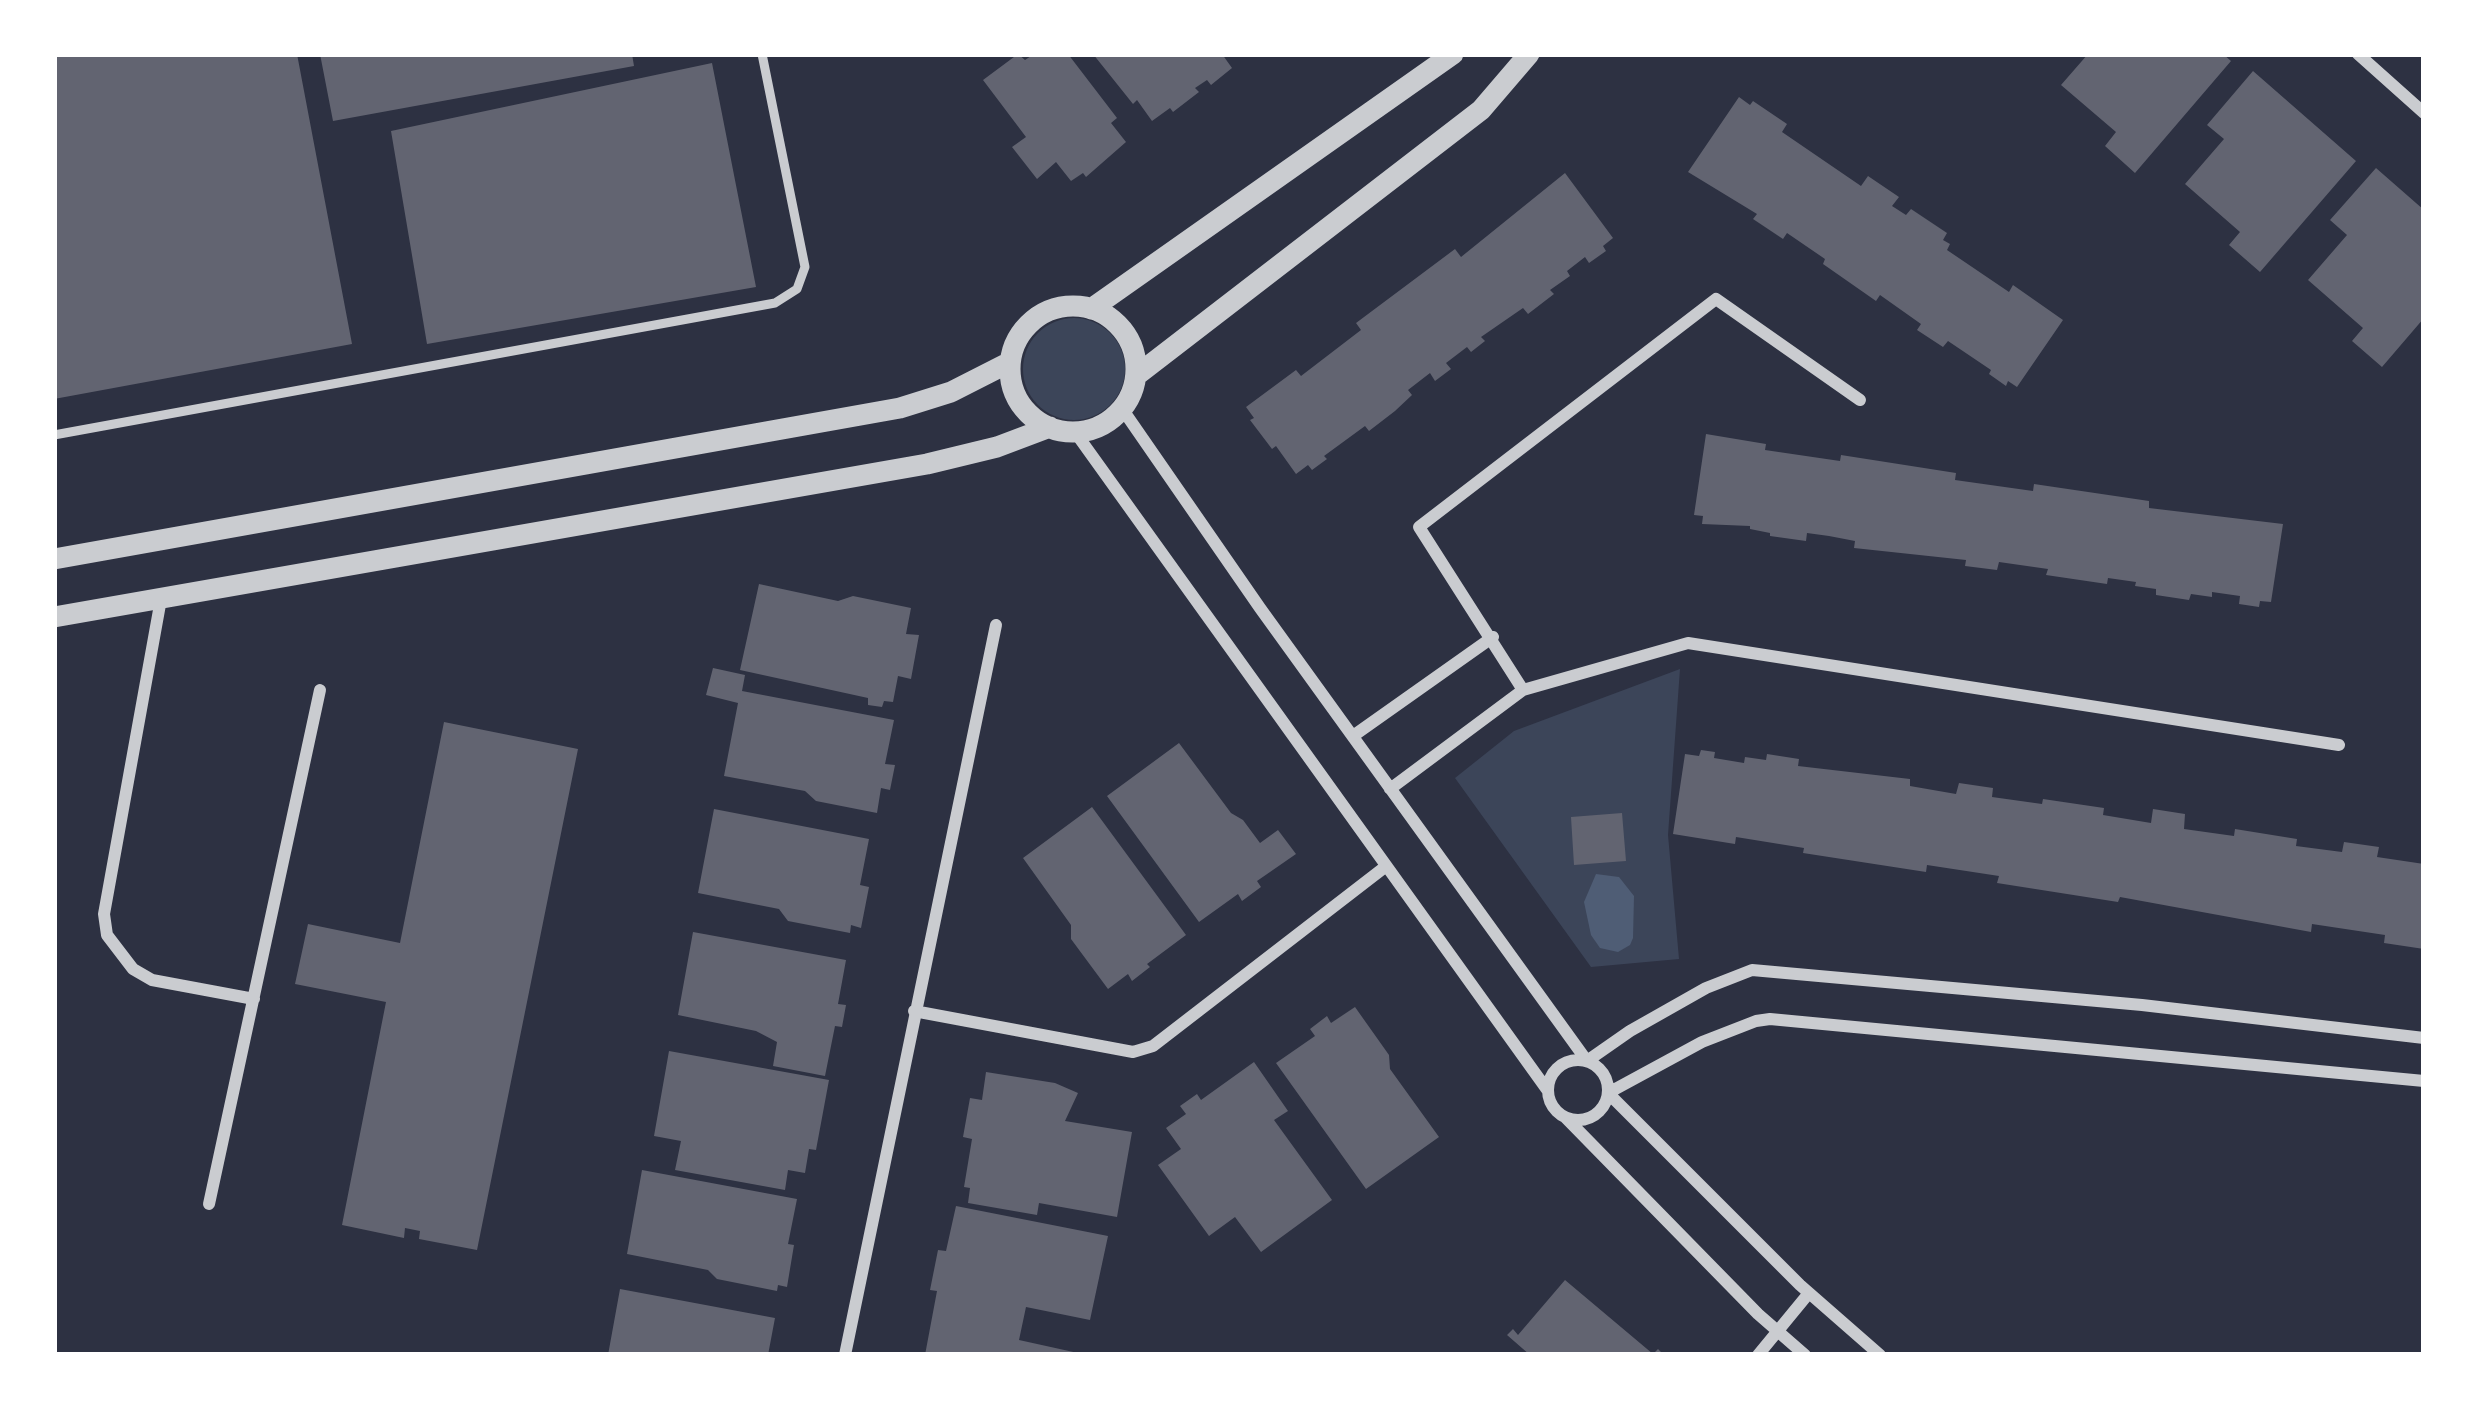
<!DOCTYPE html>
<style>
body{margin:0}
#map{position:relative;width:2478px;height:1409px;overflow:hidden;background:#2d3142;font-family:"DejaVu Sans",sans-serif}
canvas{display:block}
.frame{position:absolute;inset:0;border:57px solid #fff;pointer-events:none}
</style>
<div id="map">
<canvas width="2478" height="1409"></canvas>
<div class="frame"></div>
</div>
<script>
const c = document.querySelector('canvas').getContext('2d');
c.lineJoin = 'round';
function paint(path, color) {
  c.fillStyle = color;
  c.fill(path, 'evenodd');
}
function poly(rows) {
  const path = new Path2D();
  for (const r of rows) {
    if (r.length === 3) {
      path.moveTo(r[0] + r[2], r[1]);
      path.arc(r[0], r[1], r[2], 0, 2 * Math.PI);
      continue;
    }
    path.moveTo(r[0], r[1]);
    for (let i = 2; i < r.length; i += 2) path.lineTo(r[i], r[i + 1]);
  }
  return path;
}
function trace(path, color, width, dash) {
  c.strokeStyle = color;
  c.lineWidth = width;
  c.lineCap = dash ? 'butt' : 'round';
  c.setLineDash(dash || []);
  c.stroke(path);
}
paint(poly([
 [1074,369,51],
 [1680,669,1668,835,1679,959,1591,967,1455,778,1514,731]
]), '#3c4559');
paint(poly([
 [1596,874,1619,877,1634,896,1633,938,1630,945,1618,952,1600,948,1591,935,1584,902]
]), '#4f5d75');
paint(poly([
 [68,54,297,54,352,344,54,399,54,57],
 [320,54,632,54,634,66,333,121],
 [1018,54,1025,60,1034,54,1068,54,1117,118,1111,123,1126,142,1086,177,1083,173,1071,181,1056,162,1037,179,1012,147,1026,137,983,80],
 [1093,54,1222,54,1232,68,1211,85,1207,80,1195,88,1199,92,1173,112,1170,108,1152,121,1137,100,1133,104],
 [2088,54,2223,54,2231,61,2135,173,2105,146,2116,132,2061,85],
 [712,63,756,287,427,344,391,131],
 [2253,71,2356,161,2260,272,2229,245,2240,232,2185,184,2224,139,2207,125],
 [1739,97,1750,105,1753,101,1787,124,1782,132,1861,186,1868,176,1899,197,1892,206,1906,215,1911,209,1947,233,1943,240,1950,244,1947,250,2009,292,2013,285,2063,320,2017,387,2008,381,2006,386,1989,374,1991,370,1948,341,1943,347,1917,330,1921,324,1880,295,1876,301,1823,264,1825,259,1787,233,1783,239,1753,219,1757,214,1688,172],
 [2376,168,2424,210,2424,318,2382,367,2352,341,2363,328,2308,280,2347,235,2330,220],
 [1565,173,1613,238,1603,246,1606,251,1589,263,1585,257,1567,271,1570,276,1550,290,1554,294,1528,314,1523,308,1481,337,1485,341,1471,352,1467,347,1446,363,1451,369,1435,381,1430,373,1408,390,1412,395,1395,411,1369,431,1365,426,1324,456,1327,459,1312,470,1308,465,1296,474,1276,446,1272,449,1250,420,1254,418,1246,407,1296,370,1301,376,1361,330,1356,323,1455,249,1461,257],
 [1706,434,1766,444,1765,450,1840,461,1841,455,1956,473,1955,480,2033,491,2034,484,2149,501,2149,508,2283,524,2271,602,2260,601,2259,607,2239,604,2240,596,2212,592,2212,597,2191,594,2189,600,2156,595,2156,589,2135,586,2136,582,2108,578,2107,584,2046,575,2048,569,1999,562,1997,570,1965,566,1966,560,1854,548,1855,541,1829,536,1807,533,1806,541,1770,536,1770,533,1750,529,1750,526,1702,524,1703,516,1694,515],
 [759,584,838,601,853,596,911,608,906,634,919,635,911,679,898,676,893,702,884,701,882,707,868,705,868,698,740,670],
 [713,668,745,675,742,691,894,720,885,764,895,765,890,790,881,788,877,813,816,801,805,791,724,776,738,703,706,695],
 [444,722,578,749,477,1250,419,1239,420,1231,405,1228,404,1238,342,1225,386,1002,295,984,308,924,400,943],
 [1179,743,1231,813,1243,820,1260,843,1278,830,1296,854,1257,881,1261,887,1242,901,1238,894,1199,922,1107,796],
 [1701,750,1715,752,1714,758,1744,763,1745,757,1766,760,1767,754,1799,759,1798,766,1910,779,1910,786,1956,794,1959,783,1993,788,1992,797,2042,804,2043,799,2104,808,2103,815,2151,823,2153,809,2185,814,2184,829,2234,836,2235,829,2297,839,2296,846,2342,852,2344,842,2379,847,2377,857,2424,864,2424,949,2384,943,2385,935,2312,924,2311,932,2120,897,2118,902,1997,883,1999,876,1927,865,1926,872,1803,853,1804,848,1736,837,1735,844,1673,834,1685,754,1699,756],
 [1092,807,1186,935,1147,964,1150,967,1132,981,1128,974,1108,989,1071,939,1071,925,1023,858],
 [714,809,869,839,860,885,869,887,861,928,851,925,850,933,788,921,779,909,698,893],
 [1622,813,1626,861,1574,865,1571,817],
 [693,932,846,960,838,1004,846,1005,842,1027,835,1026,825,1076,773,1066,777,1042,756,1031,678,1015],
 [1355,1007,1389,1055,1390,1069,1439,1137,1366,1189,1276,1063,1315,1036,1310,1029,1327,1016,1331,1023],
 [669,1051,829,1080,816,1150,809,1149,805,1173,788,1170,785,1190,675,1170,681,1141,654,1136],
 [1254,1062,1288,1111,1274,1120,1332,1200,1261,1252,1235,1217,1209,1236,1158,1165,1181,1149,1166,1128,1186,1114,1180,1106,1197,1094,1201,1100],
 [986,1072,1055,1083,1078,1093,1065,1121,1132,1132,1117,1217,1039,1203,1037,1215,968,1203,970,1188,964,1187,972,1139,963,1137,970,1098,982,1100],
 [642,1170,797,1199,788,1244,794,1245,787,1287,778,1285,777,1291,717,1279,708,1270,627,1254],
 [956,1206,1108,1236,1090,1320,1026,1307,1019,1340,1087,1355,925,1355,937,1291,930,1290,938,1250,946,1251],
 [1565,1280,1653,1354,1658,1349,1664,1355,1530,1355,1507,1335,1513,1329,1518,1335],
 [620,1289,775,1318,768,1355,608,1355]
]), '#626471');
trace(poly([
 [54,435,775,303,797,289,805,267,762,54]
]), '#caccd0', 9);
trace(poly([
 [2358,54,2424,113],
 [1123,410,1260,608,1587,1061,1630,1031,1706,988,1752,970,2142,1005,2424,1038],
 [1075,432,1548,1091],
 [161,599,104,914,107,935,133,969,152,980,254,999],
 [1523,690,1419,527,1716,299,1860,400],
 [1353,736,1493,637],
 [1390,789,1523,690,1688,643,2339,745],
 [914,1011,1133,1052,1153,1046,1385,867],
 [1578,1090,30],
 [1566,1118,1758,1314,1805,1355],
 [209,1204,320,690],
 [845,1355,996,625],
 [1758,1355,1809,1293],
 [1880,1355,1800,1285,1608,1093,1702,1042,1756,1021,1770,1019,2424,1081]
]), '#caccd0', 12);
trace(poly([
 [1073,369,63],
 [1091,309,1453,54],
 [1137,375,1481,110,1529,54],
 [54,559,900,408,951,392,1010,362],
 [54,617,927,464,997,447,1050,427]
]), '#caccd0', 21);
</script>
